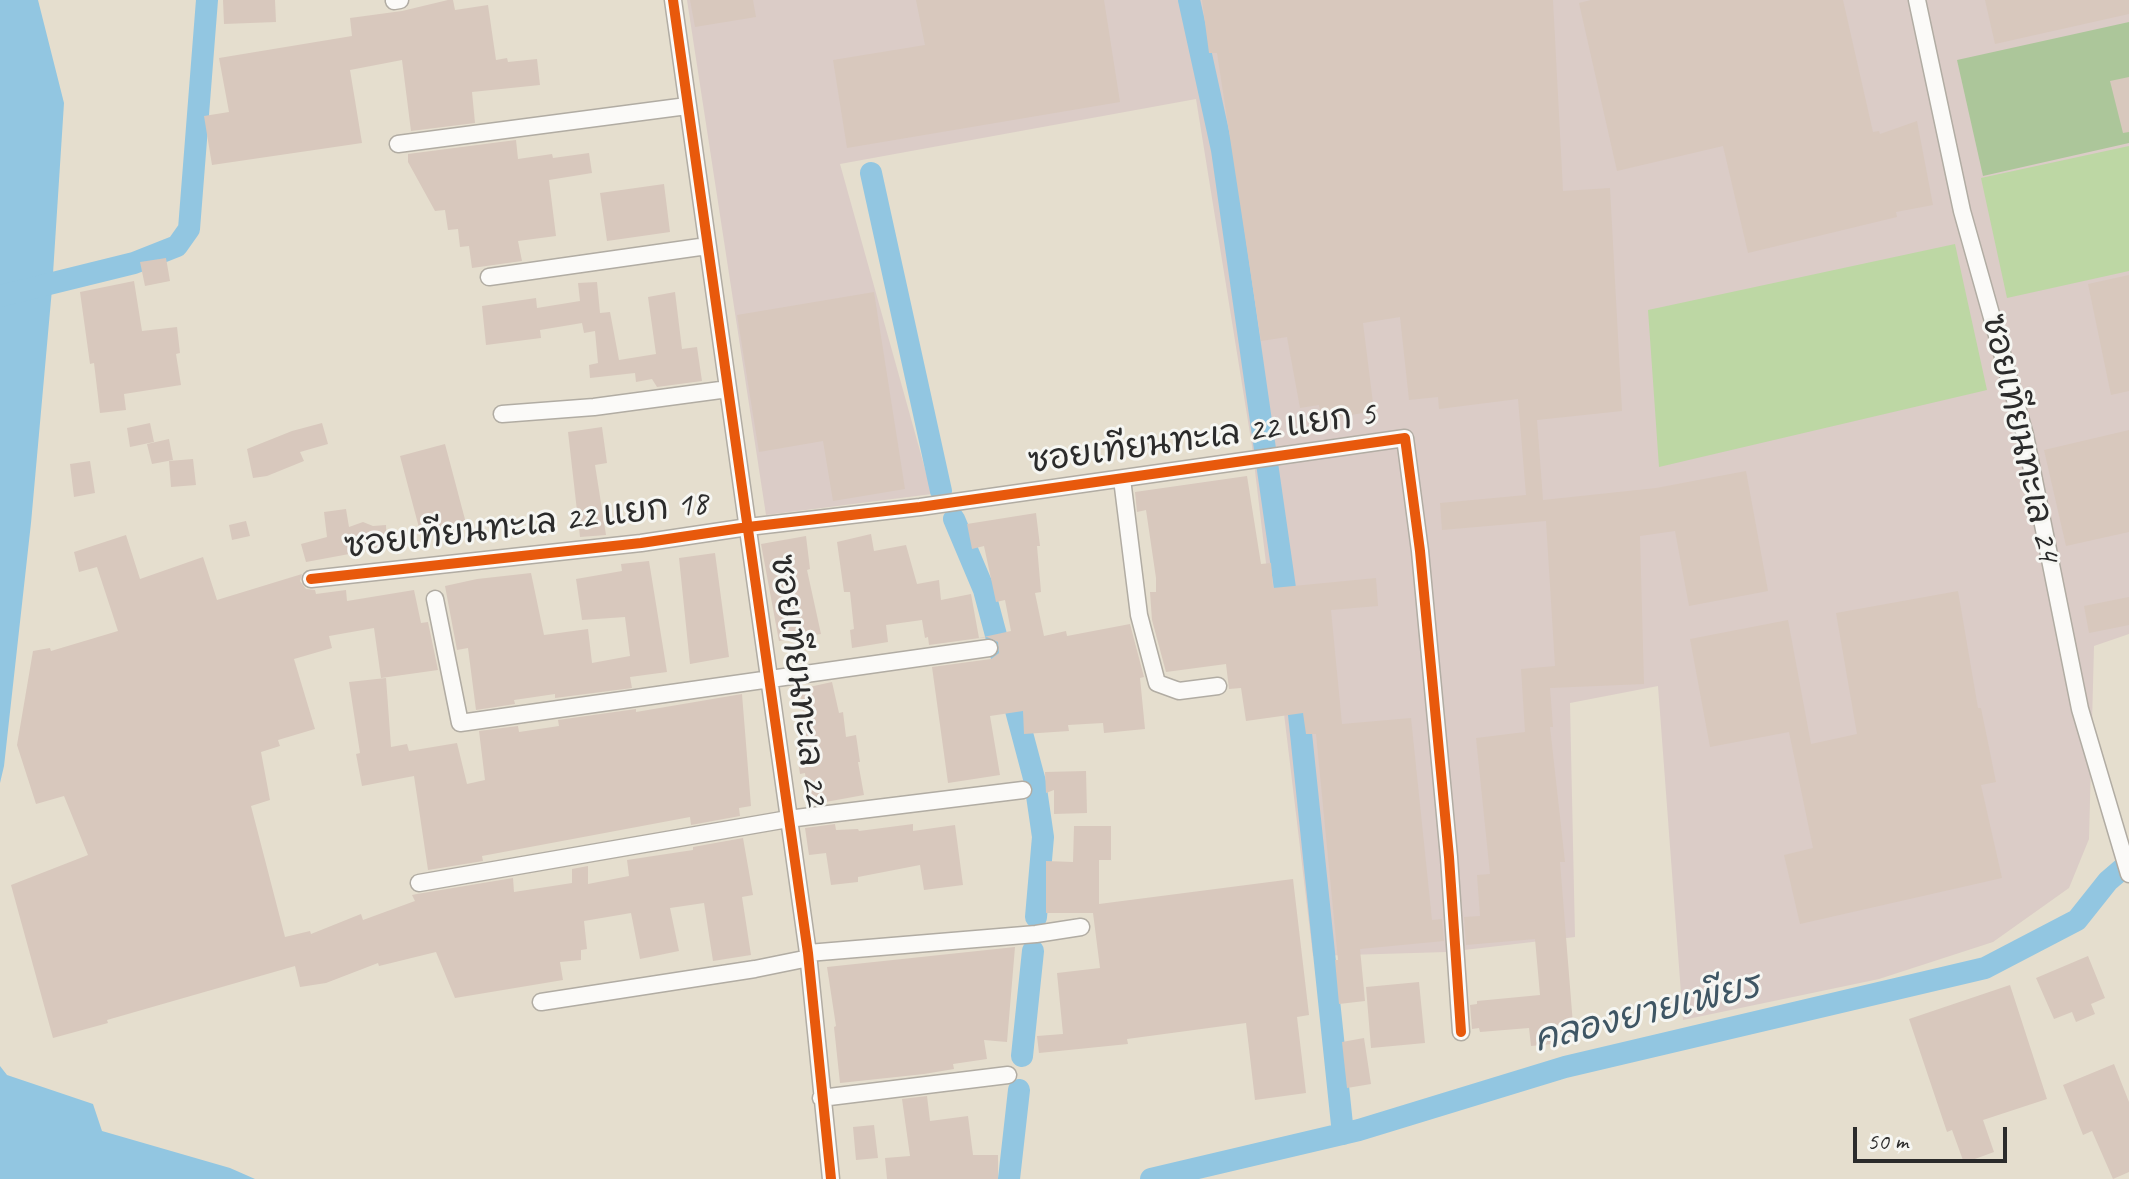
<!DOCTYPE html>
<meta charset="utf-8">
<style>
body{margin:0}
#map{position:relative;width:2129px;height:1179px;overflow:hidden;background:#e5dece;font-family:Caveat,sans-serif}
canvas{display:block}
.scale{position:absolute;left:1853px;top:1127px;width:154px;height:36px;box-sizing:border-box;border:4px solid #2b2b2b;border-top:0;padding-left:10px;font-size:24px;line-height:28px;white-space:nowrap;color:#2b2b2b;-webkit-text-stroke:6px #f6f6f2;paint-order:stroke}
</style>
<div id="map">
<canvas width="2129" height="1179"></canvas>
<div class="scale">50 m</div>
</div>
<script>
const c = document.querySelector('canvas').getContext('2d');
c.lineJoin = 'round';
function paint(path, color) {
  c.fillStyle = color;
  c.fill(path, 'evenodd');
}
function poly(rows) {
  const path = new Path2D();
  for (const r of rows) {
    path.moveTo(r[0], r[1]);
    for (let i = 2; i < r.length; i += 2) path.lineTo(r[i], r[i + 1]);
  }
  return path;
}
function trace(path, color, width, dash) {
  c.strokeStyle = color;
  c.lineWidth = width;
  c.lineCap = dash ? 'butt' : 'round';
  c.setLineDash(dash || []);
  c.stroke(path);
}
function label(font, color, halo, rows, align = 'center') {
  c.font = font + ' Caveat,"Playpen Sans Thai",sans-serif';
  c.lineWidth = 6;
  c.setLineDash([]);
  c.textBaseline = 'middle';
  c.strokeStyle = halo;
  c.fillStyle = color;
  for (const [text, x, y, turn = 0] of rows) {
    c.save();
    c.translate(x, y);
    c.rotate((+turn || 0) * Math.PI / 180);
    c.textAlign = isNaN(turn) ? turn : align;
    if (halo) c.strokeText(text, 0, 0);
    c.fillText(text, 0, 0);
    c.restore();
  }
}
paint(poly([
 [687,0,2129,0,2129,634,2094,646,2089,839,2069,888,1993,942,1879,979,1683,1020,1658,686,1570,703,1575,937,1447,952,1313,956,1252,446,1196,99,840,164,932,494,766,515]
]), '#dbccc7');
paint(poly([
 [2129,146,2129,271,2007,298,1981,178],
 [1955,244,1987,390,1659,467,1648,310]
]), '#bdd7a4');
paint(poly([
 [2129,22,2129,143,1983,176,1957,60]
]), '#acc69a');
paint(poly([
 [0,0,38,0,64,103,52,289,31,523,4,766,0,783],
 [0,1066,7,1075,93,1104,102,1131,230,1168,255,1179,0,1179]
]), '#92c6e1');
trace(poly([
 [1189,0,1222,150,1289,616],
 [871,173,941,491],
 [0,296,134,263,177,246,189,229,207,0],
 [954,519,984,590,1035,782,1043,837,1036,917],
 [1296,686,1343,1134],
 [1022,1056,1033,951],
 [1009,1179,1019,1090],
 [1151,1179,1359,1130,1565,1067,1985,968,2077,920,2108,881,2129,863]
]), '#92c6e1', 22);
paint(poly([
 [223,0,275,0,276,22,224,24],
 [448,0,453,0,455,10,488,5,496,60,507,58,508,62,537,59,540,85,472,92,475,123,411,131,402,60,350,70,362,143,212,165,204,116,229,112,219,58,352,36,350,18,402,11],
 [690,0,753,0,756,17,695,27],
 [916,0,1104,0,1120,102,847,148,833,60,925,45],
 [1202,0,1553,0,1563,191,1610,188,1622,411,1537,420,1543,500,1656,488,1746,471,1768,591,1689,606,1675,531,1640,536,1644,684,1550,688,1553,727,1550,727,1565,862,1560,862,1574,1037,1552,1039,1552,1044,1531,1046,1529,1028,1480,1032,1479,1028,1472,1029,1470,1005,1477,1004,1477,1001,1540,995,1535,939,1466,945,1464,917,1480,916,1477,875,1490,874,1476,738,1525,732,1521,669,1555,666,1546,521,1442,530,1440,503,1526,495,1518,399,1439,409,1438,397,1409,400,1400,317,1363,323,1374,411,1322,420,1319,405,1300,408,1287,337,1261,341,1217,53,1209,53],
 [1591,0,1843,0,1873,132,1879,131,1880,134,1917,121,1933,205,1896,212,1897,217,1748,253,1723,146,1617,171,1579,3],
 [1985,0,2129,0,2129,14,1995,44],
 [2129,77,2129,132,2123,133,2110,81],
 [516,140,518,159,552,154,553,158,589,153,592,173,549,180,556,236,518,241,522,261,472,268,469,246,460,247,458,229,448,230,445,210,435,211,408,162,408,154],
 [664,184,670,232,607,241,600,193],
 [166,258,170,281,145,286,140,262],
 [2129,275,2129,391,2111,395,2088,284],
 [134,281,142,331,177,327,180,353,176,354,181,385,124,394,126,410,100,413,94,363,90,364,80,292],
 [597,282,600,313,610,312,619,360,656,354,648,297,675,292,682,349,697,347,702,381,657,387,652,379,636,382,635,373,590,378,589,365,598,363,595,331,584,333,582,323,540,330,541,338,486,345,482,306,536,298,537,308,580,301,578,283],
 [874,292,905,489,833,501,823,441,759,452,737,315],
 [150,423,154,442,130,447,127,428],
 [322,423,328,444,300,452,304,461,267,476,253,478,247,449,292,431],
 [602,427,607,463,595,465,606,535,580,537,568,432],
 [2129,430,2129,532,2066,546,2044,450],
 [169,439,173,460,152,464,147,444],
 [445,444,467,527,422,539,400,456],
 [193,459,196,485,171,487,169,461],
 [90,461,95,493,74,497,70,464],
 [1247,476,1261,564,1271,563,1273,588,1376,578,1378,606,1331,610,1342,724,1411,718,1432,920,1442,919,1444,941,1360,949,1365,1001,1339,1004,1335,960,1338,960,1316,734,1306,734,1303,713,1246,721,1241,688,1229,689,1226,664,1166,672,1152,620,1150,592,1156,592,1156,578,1146,510,1137,512,1135,492],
 [346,509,349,527,363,522,373,526,386,525,387,547,306,562,301,544,327,537,324,512],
 [1036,513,1040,546,1037,546,1041,592,1035,593,1044,636,1066,631,1067,636,1130,624,1144,677,1140,678,1145,729,1104,733,1103,723,1068,725,1069,731,1024,734,1023,711,990,716,1000,775,948,783,932,667,991,659,999,653,998,642,987,637,929,645,928,637,925,638,922,620,886,625,888,642,852,648,850,630,854,629,850,592,844,592,837,542,871,534,874,551,906,545,917,584,939,580,941,600,971,594,979,638,1011,631,1005,600,996,602,984,546,972,549,967,524],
 [246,521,250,536,232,540,229,525],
 [126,535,140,579,203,557,217,600,302,574,300,581,306,589,315,590,316,594,346,590,347,601,414,590,421,623,428,622,438,670,381,678,374,628,329,636,332,648,294,659,315,729,278,740,280,746,261,752,270,800,251,806,285,937,310,931,311,934,361,914,363,920,415,901,412,895,417,894,513,878,514,892,572,883,572,869,588,866,588,884,629,876,627,860,693,850,693,847,743,838,753,895,742,897,751,955,713,961,704,903,670,908,679,951,640,959,631,913,584,921,587,949,581,950,581,960,560,962,563,980,455,998,436,952,379,966,378,963,326,983,300,987,295,966,107,1020,108,1023,53,1038,11,885,88,855,64,796,36,804,17,745,33,651,50,648,51,651,118,631,97,567,79,572,74,552],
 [806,536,810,569,807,570,821,634,779,641,761,544],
 [715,553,729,657,690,664,679,558],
 [649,561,667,672,630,677,632,688,555,698,555,694,514,700,515,704,476,710,468,648,457,650,445,586,477,579,531,573,544,635,588,629,592,663,630,656,625,617,582,620,576,579,622,571,621,564],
 [1958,591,1978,708,1981,708,1996,782,1981,785,2002,878,1800,924,1784,855,1813,848,1789,732,1710,747,1690,639,1788,620,1811,744,1857,734,1836,613],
 [2129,597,2129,625,2089,633,2084,606],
 [386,678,391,747,407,744,409,751,457,743,467,784,485,780,479,731,518,726,519,732,559,726,558,720,636,709,636,712,742,694,751,806,739,808,740,816,691,825,690,817,482,856,483,861,428,870,414,776,362,786,356,754,360,753,349,682],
 [832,682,839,713,843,712,846,737,856,735,860,762,858,762,864,795,809,805,805,773,800,774,796,745,807,743,800,689],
 [1086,771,1087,813,1054,814,1054,790,1046,793,1045,772],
 [835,824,836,830,858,829,859,831,913,824,913,831,955,825,963,885,924,890,920,865,858,877,858,882,831,885,826,853,809,855,805,828],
 [1074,826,1111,826,1111,860,1099,860,1099,904,1293,879,1309,1015,1297,1017,1306,1093,1255,1100,1246,1023,1127,1039,1128,1044,1039,1053,1037,1036,1063,1034,1057,973,1100,968,1093,913,1046,913,1046,861,1073,862],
 [1015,947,1007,1042,984,1040,987,1059,953,1064,954,1069,924,1074,840,1083,834,1027,836,1026,827,967],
 [2088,956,2105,998,2091,1004,2095,1014,2076,1022,2072,1012,2054,1019,2036,978],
 [1419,982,1425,1043,1371,1048,1366,987],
 [2010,985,2047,1099,1983,1120,1994,1152,1964,1163,1952,1130,1947,1132,1909,1019],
 [1364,1038,1371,1084,1347,1088,1342,1042],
 [2114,1064,2129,1102,2129,1172,2113,1179,2092,1131,2083,1135,2063,1085],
 [927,1096,930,1121,968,1116,973,1155,998,1155,998,1179,887,1179,885,1158,910,1156,902,1099],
 [874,1125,878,1158,856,1160,853,1127]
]), '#d8c8bd');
const minor = poly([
 [673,0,808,953,831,1179],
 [1917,0,1962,211,2025,435,2080,709,2129,874],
 [394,1,400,0],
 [398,144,687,106],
 [489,277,707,246],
 [502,414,594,407,728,389],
 [1122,479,1139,615,1157,683,1179,691,1218,686],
 [311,579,641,543,748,527,920,507,1405,438,1420,551,1449,857,1461,1032],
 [435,599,460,723,989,648],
 [419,883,788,819,1023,790],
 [808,953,1036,934,1081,927],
 [541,1002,755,969,809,958],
 [821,1098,1008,1075]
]);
trace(minor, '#b1aca3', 19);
trace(minor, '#fbfaf8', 16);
trace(poly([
 [673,0,808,953,831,1179],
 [311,579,641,543,748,527,920,507,1405,438,1420,551,1449,857,1461,1032]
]), '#e8590c', 10);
label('34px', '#2b2b2b', '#f6f6f2', [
 ["ซอยเทียนทะเล 24",2020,438,77],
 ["ซอยเทียนทะเล 22 แยก 5",1202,439,-8],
 ["ซอยเทียนทะเล 22 แยก 18",526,526,-7],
 ["ซอยเทียนทะเล 22",798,680,82]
]);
label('italic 36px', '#3f5664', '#f6f6f2', [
 ["คลองยายเพียร",1647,1014,-14]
]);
</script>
